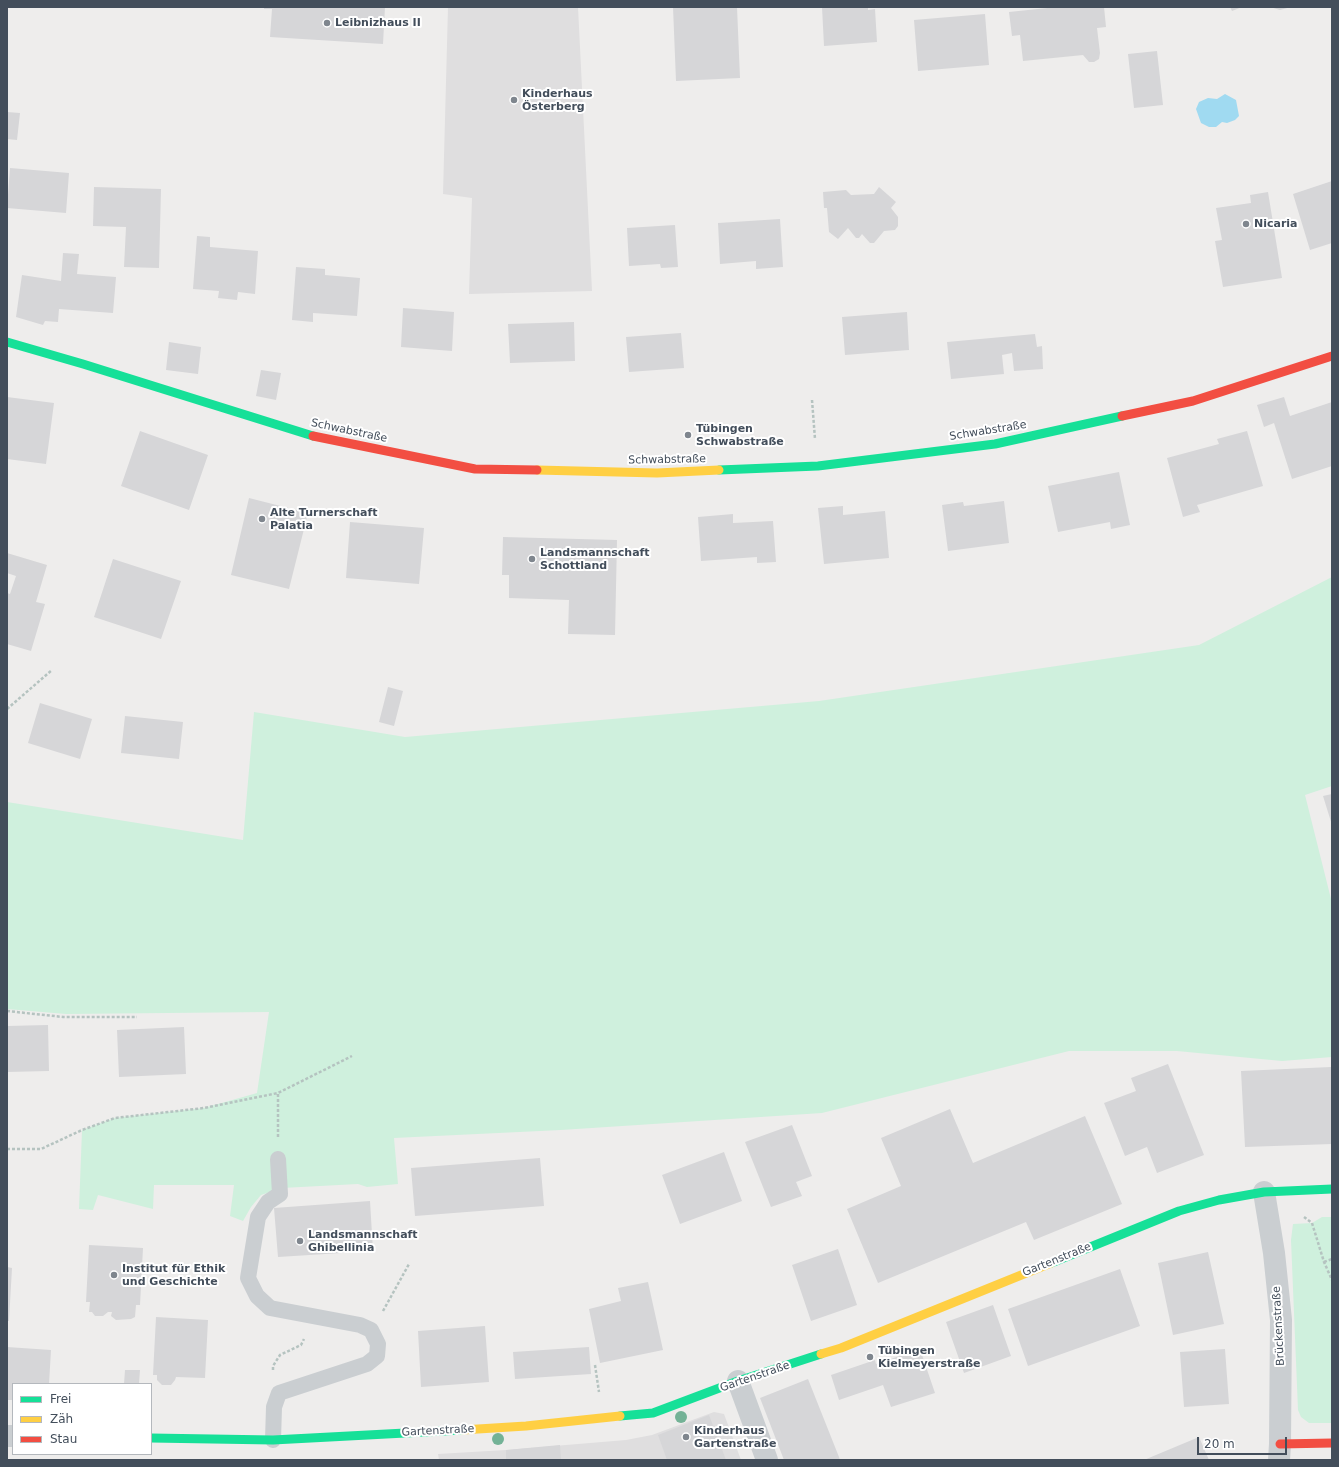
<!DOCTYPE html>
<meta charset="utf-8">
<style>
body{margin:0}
#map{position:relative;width:1339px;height:1467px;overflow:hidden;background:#eeedec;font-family:"DejaVu Sans",sans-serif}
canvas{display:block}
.frame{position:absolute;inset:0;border:8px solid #434e5b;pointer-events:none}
.legend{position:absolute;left:12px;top:1383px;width:140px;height:72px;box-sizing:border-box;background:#fff;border:1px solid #b4b8bd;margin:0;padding:5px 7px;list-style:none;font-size:12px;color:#434e5b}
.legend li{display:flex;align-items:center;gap:8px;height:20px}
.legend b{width:20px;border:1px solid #b4b8bd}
.scale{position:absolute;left:1197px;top:1437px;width:90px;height:18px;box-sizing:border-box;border:2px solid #434e5b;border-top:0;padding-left:5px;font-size:12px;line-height:14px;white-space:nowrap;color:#434e5b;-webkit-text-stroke:3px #fff;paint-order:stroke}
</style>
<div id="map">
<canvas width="1339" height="1467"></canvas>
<div class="frame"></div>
<ul class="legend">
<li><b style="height:5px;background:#16e098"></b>Frei</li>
<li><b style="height:5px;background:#ffcf43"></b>Zäh</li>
<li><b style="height:5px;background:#f24e42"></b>Stau</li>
</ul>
<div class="scale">20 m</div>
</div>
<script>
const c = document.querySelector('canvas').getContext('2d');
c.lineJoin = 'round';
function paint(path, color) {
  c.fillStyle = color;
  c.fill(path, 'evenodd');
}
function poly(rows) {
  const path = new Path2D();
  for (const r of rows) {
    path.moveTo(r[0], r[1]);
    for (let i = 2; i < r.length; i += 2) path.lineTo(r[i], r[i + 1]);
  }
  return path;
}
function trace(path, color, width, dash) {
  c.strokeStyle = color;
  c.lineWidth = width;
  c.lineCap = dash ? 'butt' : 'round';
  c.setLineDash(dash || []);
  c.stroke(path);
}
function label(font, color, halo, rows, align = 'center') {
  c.font = font + ' "DejaVu Sans",sans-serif';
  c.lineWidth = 4;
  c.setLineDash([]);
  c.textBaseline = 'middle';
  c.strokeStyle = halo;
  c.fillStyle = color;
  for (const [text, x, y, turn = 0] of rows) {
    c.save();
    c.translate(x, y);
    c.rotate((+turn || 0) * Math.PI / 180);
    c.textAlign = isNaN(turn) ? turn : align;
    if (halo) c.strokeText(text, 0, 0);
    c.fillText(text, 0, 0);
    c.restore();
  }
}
paint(poly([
 [448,7,578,7,592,291,469,294,472,198,443,194],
 [714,1412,724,1414,741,1460,439,1460,438,1454,506,1450,626,1440,652,1435]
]), '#dfdedf');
paint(poly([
 [1332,577,1332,786,1305,795,1332,903,1332,1057,1282,1061,1177,1051,1069,1051,822,1113,561,1130,394,1138,398,1184,367,1187,358,1184,282,1188,261,1195,251,1207,243,1221,230,1216,234,1185,154,1185,153,1209,98,1195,93,1210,79,1209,82,1130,115,1118,204,1108,257,1093,269,1012,66,1014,7,1009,7,802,243,840,254,712,405,737,819,701,1199,645],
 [1322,1217,1332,1217,1332,1423,1309,1423,1301,1417,1298,1410,1291,1240,1293,1224,1312,1223]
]), '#cff0dd');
paint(poly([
 [1225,94,1236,100,1239,116,1235,120,1227,123,1222,122,1216,127,1209,127,1201,123,1196,109,1199,102,1208,98,1217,99]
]), '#a0daf1');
paint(poly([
 [264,7,385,7,383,44,270,37,272,9,264,9],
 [673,7,737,7,740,78,676,81],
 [822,7,868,7,868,10,875,9,877,42,824,46],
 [1057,7,1104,7,1106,27,1097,28,1100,53,1099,59,1094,62,1089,62,1083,55,1023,61,1020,35,1012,36,1009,12],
 [1230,7,1242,7,1232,11],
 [1270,7,1291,7,1280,10],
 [985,14,989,65,918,71,914,20],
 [1157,51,1163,105,1134,108,1128,54],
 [7,112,20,113,17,140,7,139],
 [10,168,69,173,66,213,7,208],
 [1332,181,1332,243,1310,250,1293,194],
 [94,187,161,189,159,268,124,267,126,227,93,226],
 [879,187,896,202,891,208,898,217,898,226,895,230,884,231,874,243,870,243,862,234,859,238,856,238,848,228,838,239,829,232,827,208,824,208,823,192,846,190,851,195,874,194],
 [1268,192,1282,278,1223,287,1215,241,1222,240,1216,208,1251,203,1250,195],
 [780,219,783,267,756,269,756,261,720,264,718,223],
 [675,225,678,267,661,268,660,264,629,266,627,228],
 [197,236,210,237,210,247,258,251,255,294,238,292,237,300,218,298,219,291,193,289],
 [63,253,79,254,77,274,116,277,113,313,59,309,58,322,45,321,43,325,16,317,22,275,61,281],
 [296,267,325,269,325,275,360,278,357,316,313,313,313,322,292,320],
 [403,308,454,312,452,351,401,347],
 [907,312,909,350,845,355,842,317],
 [574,322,575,361,510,363,508,324],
 [681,333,684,368,629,372,626,337],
 [1035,334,1037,347,1042,346,1043,369,1014,371,1012,353,1002,355,1004,374,951,379,947,342],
 [169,342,201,347,198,374,166,370],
 [261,370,281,373,276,400,256,396],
 [7,397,54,403,46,464,7,459],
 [1284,397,1290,416,1332,402,1332,466,1292,479,1274,423,1264,427,1257,405],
 [140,431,208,455,189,510,121,486],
 [1247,431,1263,486,1197,505,1200,512,1183,517,1167,458,1219,444,1217,439],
 [1119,472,1130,525,1111,529,1110,522,1058,532,1048,486],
 [249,498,308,513,289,589,231,575],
 [1004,501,1009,543,948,551,942,505,963,502,964,506],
 [843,506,843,515,885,511,889,558,824,564,818,508],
 [733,514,733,523,773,521,776,562,757,563,757,557,701,561,698,517],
 [350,522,424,528,419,584,346,578],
 [503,537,617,540,615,635,568,634,569,600,509,598,509,575,502,575],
 [7,553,47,565,36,602,45,604,31,651,7,644,7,593,10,594,16,576,7,573],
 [113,559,181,581,161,639,94,617],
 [388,687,403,691,394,726,379,722],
 [40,703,92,719,80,759,28,743],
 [125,716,183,722,179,759,121,753],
 [1332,794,1332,825,1323,796],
 [48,1025,49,1071,7,1072,7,1026],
 [184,1027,186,1074,119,1077,117,1030],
 [1168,1064,1204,1155,1157,1173,1147,1147,1125,1156,1104,1103,1136,1091,1131,1078],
 [1331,1067,1332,1144,1245,1147,1241,1071],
 [950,1109,973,1163,1085,1116,1122,1204,1034,1240,1026,1222,878,1283,847,1209,901,1186,881,1138],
 [792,1125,812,1176,796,1182,802,1196,771,1207,745,1142],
 [724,1152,742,1201,680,1224,662,1175],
 [540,1158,544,1206,415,1216,411,1168],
 [370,1201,373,1251,278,1257,274,1208],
 [89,1245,143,1248,140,1305,136,1305,135,1317,131,1319,116,1320,111,1316,112,1312,108,1312,103,1316,95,1316,92,1312,89,1312,90,1302,86,1302],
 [838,1249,857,1305,811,1321,792,1265],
 [1208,1252,1224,1324,1173,1335,1158,1263],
 [7,1267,12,1268,9,1321,7,1321],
 [1120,1269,1140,1326,1028,1366,1008,1309],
 [648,1282,663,1350,600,1363,589,1309,621,1301,618,1288],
 [993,1305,1011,1356,964,1373,946,1322],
 [156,1317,208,1320,205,1378,176,1377,175,1380,171,1385,162,1385,157,1380,157,1375,153,1375],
 [485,1326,489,1382,421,1387,418,1331],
 [7,1347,51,1350,49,1384,13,1384,13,1400,7,1400],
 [589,1347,591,1374,515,1379,513,1352],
 [920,1349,935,1393,891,1407,883,1385,839,1400,831,1375,875,1360,876,1364],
 [1225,1349,1229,1404,1184,1407,1180,1352],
 [125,1370,140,1370,139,1384,124,1384],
 [808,1379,839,1457,840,1460,784,1460,760,1398],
 [709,1415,726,1460,667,1460,658,1435],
 [1199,1437,1209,1460,1144,1460],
 [560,1445,561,1460,506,1460,506,1450]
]), '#d6d6d8');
trace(poly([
 [812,400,815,439],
 [7,709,52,670],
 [7,1011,63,1017,137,1017],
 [278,1137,278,1093],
 [7,1149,41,1149,82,1130,115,1118,204,1108,278,1093,352,1056],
 [1304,1217,1312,1223,1324,1262,1332,1280],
 [1324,1262,1332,1259],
 [383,1311,409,1264],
 [595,1365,599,1392],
 [273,1370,273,1366,280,1355,301,1345,304,1339]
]), '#b5c3c0', 2.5, [3, 2]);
trace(poly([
 [273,1440,274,1407,279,1393,367,1364,377,1356,378,1344,371,1330,360,1325,270,1308,257,1296,248,1278,258,1217,268,1202,280,1194,278,1159]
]), '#caced1', 16);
trace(poly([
 [1264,1192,1274,1253,1281,1320,1280,1444,1279,1460],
 [738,1381,767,1460],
 [7,1436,13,1436]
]), '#caced1', 22);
trace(poly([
 [7,342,83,364,313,436],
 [719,470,818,466,995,444,1122,416],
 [1051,1263,1179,1211,1219,1200,1264,1192,1332,1189],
 [620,1416,653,1413,738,1381,821,1354],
 [151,1438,273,1440,462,1430]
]), '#16e098', 9);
trace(poly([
 [537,470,657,473,719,470],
 [821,1354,841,1348,1051,1263],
 [462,1430,526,1426,620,1416]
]), '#ffcf43', 9);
trace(poly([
 [1122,416,1193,401,1332,356],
 [313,436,475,469,537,470],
 [1280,1444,1332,1443]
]), '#f24e42', 9);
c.fillStyle = '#73b296';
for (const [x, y] of [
 [681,1417],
 [498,1439]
]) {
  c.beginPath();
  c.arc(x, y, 6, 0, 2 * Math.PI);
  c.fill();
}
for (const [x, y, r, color] of [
 [327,23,4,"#7f868e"],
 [514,100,4,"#7f868e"],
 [1246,224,4,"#7f868e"],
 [688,435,4,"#7f868e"],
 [262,519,4,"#7f868e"],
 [532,559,4,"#7f868e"],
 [300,1241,4,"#7f868e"],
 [114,1275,4,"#7f868e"],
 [870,1357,4,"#7f868e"],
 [686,1437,4,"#7f868e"]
]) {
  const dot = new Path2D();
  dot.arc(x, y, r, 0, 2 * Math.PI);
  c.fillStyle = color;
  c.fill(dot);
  trace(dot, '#fff', 1.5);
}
label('bold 11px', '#434e5b', '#fff', [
 ["Leibnizhaus II",335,23],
 ["Kinderhaus",522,94],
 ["Österberg",522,107],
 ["Nicaria",1254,224],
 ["Tübingen",696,429],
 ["Schwabstraße",696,442],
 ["Alte Turnerschaft",270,513],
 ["Palatia",270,526],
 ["Landsmannschaft",540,553],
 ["Schottland",540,566],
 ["Landsmannschaft",308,1235],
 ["Ghibellinia",308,1248],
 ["Institut für Ethik",122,1269],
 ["und Geschichte",122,1282],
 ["Tübingen",878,1351],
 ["Kielmeyerstraße",878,1364],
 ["Kinderhaus",694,1431],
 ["Gartenstraße",694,1444]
], 'left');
label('11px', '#434e5b', '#fff', [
 ["Schwabstraße",349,431,12],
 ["Schwabstraße",988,431,-9],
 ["Schwabstraße",667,460,-1],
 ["Gartenstraße",1057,1260,-22],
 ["Brückenstraße",1279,1326,-93],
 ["Gartenstraße",755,1377,-19],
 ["Gartenstraße",438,1431,-3]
]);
</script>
